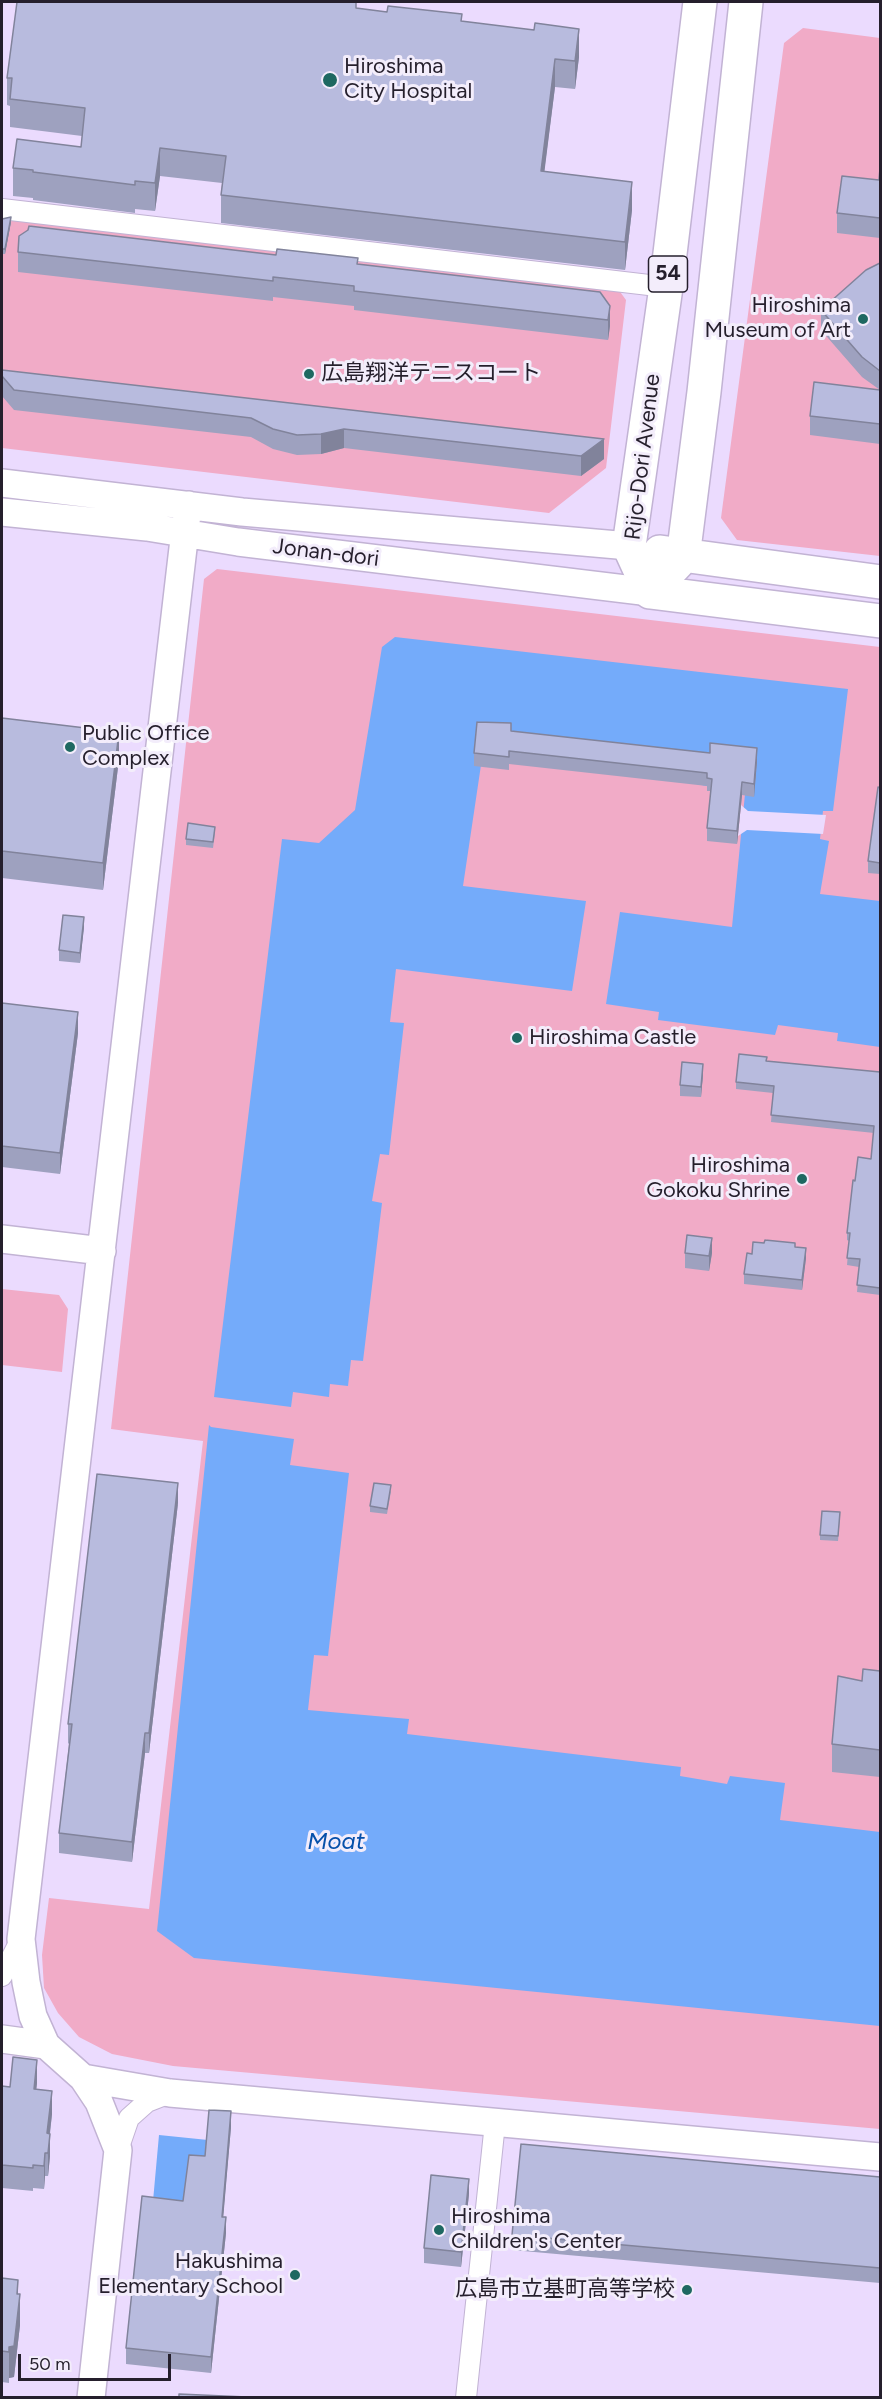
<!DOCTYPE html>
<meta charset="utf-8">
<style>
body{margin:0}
#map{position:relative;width:882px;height:2399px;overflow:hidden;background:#ebdbfe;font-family:Figtree,sans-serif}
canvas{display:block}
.frame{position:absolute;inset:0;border:3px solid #251f2c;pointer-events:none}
.scale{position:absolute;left:18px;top:2354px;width:153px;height:27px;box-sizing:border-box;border:3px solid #251f2c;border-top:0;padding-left:8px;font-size:18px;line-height:21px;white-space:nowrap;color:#251f2c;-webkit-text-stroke:4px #f3edfb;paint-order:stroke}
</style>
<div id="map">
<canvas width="882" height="2399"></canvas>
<div class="frame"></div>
<div class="scale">50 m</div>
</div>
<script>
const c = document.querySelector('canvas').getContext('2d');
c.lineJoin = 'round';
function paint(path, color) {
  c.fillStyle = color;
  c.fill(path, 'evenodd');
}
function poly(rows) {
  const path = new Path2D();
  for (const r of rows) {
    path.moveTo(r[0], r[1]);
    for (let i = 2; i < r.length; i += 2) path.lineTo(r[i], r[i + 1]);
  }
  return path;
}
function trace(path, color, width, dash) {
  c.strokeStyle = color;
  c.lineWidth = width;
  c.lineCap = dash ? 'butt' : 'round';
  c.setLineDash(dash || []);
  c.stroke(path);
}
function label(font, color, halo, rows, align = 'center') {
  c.font = font + ' Figtree,"Noto Sans JP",sans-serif';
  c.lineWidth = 6;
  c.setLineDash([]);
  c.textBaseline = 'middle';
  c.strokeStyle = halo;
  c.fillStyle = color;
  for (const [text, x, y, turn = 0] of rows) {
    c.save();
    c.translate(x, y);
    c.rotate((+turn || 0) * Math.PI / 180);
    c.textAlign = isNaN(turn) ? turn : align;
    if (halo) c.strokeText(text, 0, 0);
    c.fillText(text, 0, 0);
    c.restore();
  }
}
paint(poly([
 [803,28,880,38,880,556,737,540,721,518,784,43],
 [2,217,618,289,626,300,606,468,549,513,2,448],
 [217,569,880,647,880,2129,173,2066,112,2054,79,2037,58,2013,44,1988,42,1955,49,1898,149,1909,203,1441,111,1429,204,579],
 [2,1289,59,1295,68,1309,62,1372,2,1365]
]), '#f1abc7');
paint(poly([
 [395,637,848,689,833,811,823,811,820,839,829,841,820,894,880,901,880,1047,837,1041,838,1033,778,1025,775,1035,658,1020,659,1012,606,1004,620,912,732,927,745,794,508,745,481,765,463,886,586,901,572,991,396,969,390,1022,404,1023,389,1155,380,1154,372,1201,382,1203,363,1361,351,1360,348,1386,330,1384,329,1397,293,1392,291,1407,214,1397,282,839,319,843,355,810,382,647],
 [209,1425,211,1427,294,1439,290,1465,349,1473,328,1656,314,1655,308,1710,409,1719,407,1734,681,1767,680,1776,727,1784,730,1776,785,1783,780,1820,880,1832,880,2026,194,1958,157,1931],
 [159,2135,208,2140,205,2171,183,2216,152,2212]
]), '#74abfa');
paint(poly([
 [741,805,748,811,826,815,823,834,747,830,738,836]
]), '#ebdbfe');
const street = poly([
 [2,209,666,287],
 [2,1976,21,1939],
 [118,2150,129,2118,147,2102,170,2093],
 [466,2398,495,2123]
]);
const secondary = poly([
 [2,483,242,512,629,546],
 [2,512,147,527,238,542,650,592],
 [2,1239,102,1251],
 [2,2039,46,2045],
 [83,2078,170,2093,880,2157],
 [91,2398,118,2150,99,2102,83,2078,46,2045,33,2016,26,1982,21,1939,188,505]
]);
const highway = poly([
 [660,552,880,582],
 [650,592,683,557,704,392,746,2],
 [650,592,629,546,666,287,700,2],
 [650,592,880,621]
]);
trace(street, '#c2b3d4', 22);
trace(secondary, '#c2b3d4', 30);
trace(highway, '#c2b3d4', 36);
trace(street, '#fff', 20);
trace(secondary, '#fff', 27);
trace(highway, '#fff', 33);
paint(poly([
 [356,8,462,21,579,57,575,89,555,87,544,172,632,210,625,270,221,223,221,195,222,183,160,176,155,211,135,209,135,213,33,200,33,198,13,196,13,168,81,147,82,136,10,127,10,106,7,105,7,78],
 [880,168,880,238,837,233,837,213,879,180],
 [2,219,11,222,5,254,2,254],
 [18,252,358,264,600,292,610,326,608,340,354,310,354,306,273,297,273,301,18,272],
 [880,263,880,444,810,435,810,416,880,390,862,377,821,330,821,310],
 [2,370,604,459,581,476,344,448,321,454,297,455,273,449,251,437,14,410,2,396],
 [2,718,119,759,103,890,2,878],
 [511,731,757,761,754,797,742,795,737,844,707,841,707,828,711,791,707,791,707,786,509,764,509,770,474,766,474,753],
 [880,788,880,874,868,873,868,861],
 [215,832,213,848,186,845,186,839],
 [84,927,80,963,59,961,59,950],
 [2,1003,78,1033,60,1174,2,1167],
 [767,1061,880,1072,880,1295,857,1292,859,1267,847,1265,849,1241,847,1240,847,1233,855,1181,871,1159,874,1133,771,1122,773,1093,736,1089,736,1082],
 [703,1074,701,1097,680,1096,680,1085],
 [795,1247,806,1258,802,1290,744,1284,744,1274,752,1254],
 [685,1253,712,1253,709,1271,685,1268],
 [391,1491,387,1514,370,1512,370,1506],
 [178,1503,149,1753,145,1753,132,1862,59,1853,59,1833,69,1744,68,1743,68,1724],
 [840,1517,838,1541,820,1540,820,1535],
 [880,1671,880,1777,832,1772,832,1744,862,1681],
 [37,2083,36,2089,52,2114,50,2134,50,2156,48,2176,45,2176,44,2189,33,2188,33,2191,2,2188,2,2086,10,2087],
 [231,2127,223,2217,226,2233,211,2373,126,2364,126,2348,205,2156],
 [880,2177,880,2283,512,2250,512,2235],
 [469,2194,461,2267,424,2263,424,2248],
 [2,2278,18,2294,20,2325,14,2377,9,2378,9,2383,2,2382]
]), '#9ea1bf');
paint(poly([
 [579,29,579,57,575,89,575,61],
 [555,59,555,87,541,199,541,171],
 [160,148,160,176,155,211,155,183],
 [632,182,632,210,625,270,625,242],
 [11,217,11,222,5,254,5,249],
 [610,306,610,326,608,340,608,320],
 [344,429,344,448,321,454,321,434],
 [604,439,604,459,581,476,581,456],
 [119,732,119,759,103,890,103,863],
 [757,748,757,761,754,797,754,784],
 [742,782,742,795,737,844,737,831],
 [84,917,84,927,80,963,80,953],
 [78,1012,78,1033,60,1174,60,1153],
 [703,1064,703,1074,701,1097,701,1087],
 [712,1238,712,1253,709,1271,709,1256],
 [806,1248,806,1258,802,1290,802,1280],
 [178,1483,178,1503,149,1753,149,1733],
 [145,1733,145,1753,132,1862,132,1842],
 [37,2060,37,2083,34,2112,34,2089],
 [52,2091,52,2114,47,2156,47,2133],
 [231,2111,231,2127,222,2232,222,2217],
 [50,2134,50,2156,48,2176,48,2153],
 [45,2153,45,2176,44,2189,44,2166],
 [469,2179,469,2194,461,2267,461,2252],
 [226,2217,226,2233,211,2373,211,2357],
 [18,2280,18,2311,20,2294,20,2325,14,2377,9,2378,9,2383,9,2347]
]), '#81839b');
const building = poly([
 [17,2,356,2,356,8,387,12,388,6,462,14,461,21,534,30,535,23,579,29,575,61,555,59,541,171,632,182,625,242,221,195,226,156,160,148,155,183,135,181,135,185,33,172,33,170,13,168,17,139,81,147,85,108,10,99,12,78,7,78,17,2],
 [880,168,880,218,837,213,842,176,879,180,880,168],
 [11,217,5,249,2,249,2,219,11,217],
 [29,226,276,255,277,249,358,258,357,264,600,292,610,306,608,320,354,291,354,286,273,277,273,281,18,252,19,236,28,230,29,226],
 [880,263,880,371,862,357,821,310,866,270,880,263],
 [2,370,604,439,581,456,344,429,321,434,297,435,273,429,251,418,14,390,2,376,2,370],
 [814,382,880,390,880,424,810,416,814,382],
 [2,718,119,732,103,863,2,851,2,718],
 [477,722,511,723,511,731,710,753,710,743,757,748,754,784,742,782,737,831,707,828,712,779,707,778,707,773,509,751,509,757,474,753,477,722],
 [878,787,880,788,880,863,868,861,878,787],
 [188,823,215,827,213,842,186,839,188,823],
 [63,915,84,917,80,953,59,950,63,915],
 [2,1003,78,1012,60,1153,2,1146,2,1003],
 [739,1054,767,1057,766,1061,880,1072,880,1288,857,1285,860,1259,847,1258,850,1233,847,1233,853,1180,855,1181,858,1157,871,1159,874,1126,771,1115,774,1086,736,1082,739,1054],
 [682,1062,703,1064,701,1087,680,1085,682,1062],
 [687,1235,712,1238,709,1256,685,1253,687,1235],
 [765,1240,795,1243,795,1247,806,1248,802,1280,744,1274,747,1253,752,1254,753,1242,764,1243,765,1240],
 [97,1474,178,1483,149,1733,145,1733,132,1842,59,1833,72,1724,68,1724,97,1474],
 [374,1483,391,1485,387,1509,370,1506,374,1483],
 [822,1511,840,1512,838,1536,820,1535,822,1511],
 [863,1669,880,1671,880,1750,832,1744,838,1676,862,1681,863,1669],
 [13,2057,37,2060,34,2089,52,2091,47,2133,50,2134,48,2153,45,2153,44,2166,33,2165,33,2168,2,2165,2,2086,10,2087,13,2057],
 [209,2110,231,2111,222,2217,226,2217,211,2357,126,2348,142,2196,183,2201,189,2155,205,2156,209,2110],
 [521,2144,880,2177,880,2268,512,2235,521,2144],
 [431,2175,469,2179,461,2252,424,2248,431,2175],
 [2,2278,18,2280,17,2294,20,2294,14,2346,9,2347,9,2352,2,2351,2,2278],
 [179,2394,247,2397,179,2397,179,2394]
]);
paint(building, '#b8bbde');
trace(building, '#81839b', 1.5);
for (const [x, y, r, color] of [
 [330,80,8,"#1e6861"],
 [863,319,6,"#1e6861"],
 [309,374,6,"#1e6861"],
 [70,747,6,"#1e6861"],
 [517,1038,6,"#1e6861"],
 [802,1179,6,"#1e6861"],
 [439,2230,6,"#1e6861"],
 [295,2275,6,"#1e6861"],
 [687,2290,6,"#1e6861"]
]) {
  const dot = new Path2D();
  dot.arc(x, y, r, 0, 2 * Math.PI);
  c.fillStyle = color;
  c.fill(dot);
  trace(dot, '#f3edfb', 2);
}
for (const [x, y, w] of [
 [668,274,39]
]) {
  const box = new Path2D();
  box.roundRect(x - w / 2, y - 18, w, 36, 4.5);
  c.fillStyle = '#f3edfb';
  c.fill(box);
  trace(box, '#251f2c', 1.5);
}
label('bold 21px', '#251f2c', null, [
 ["54",668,274]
]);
label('22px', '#251f2c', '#f3edfb', [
 ["Hiroshima",344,67],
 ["City Hospital",344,92],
 ["Hiroshima",851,306,"right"],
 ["Museum of Art",851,331,"right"],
 ["広島翔洋テニスコート",321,374],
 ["Public Office",82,734],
 ["Complex",82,759],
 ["Hiroshima Castle",529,1038],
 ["Hiroshima",790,1166,"right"],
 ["Gokoku Shrine",790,1191,"right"],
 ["Hiroshima",451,2217],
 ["Children's Center",451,2242],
 ["Hakushima",283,2262,"right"],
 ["Elementary School",283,2287,"right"],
 ["広島市立基町高等学校",675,2290,"right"]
], 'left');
label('22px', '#251f2c', '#f3edfb', [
 ["Rijo-Dori Avenue",643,457,-83],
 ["Jonan-dori",326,553,7]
]);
label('italic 24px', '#0650aa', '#f3edfb', [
 ["Moat",336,1842]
]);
</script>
